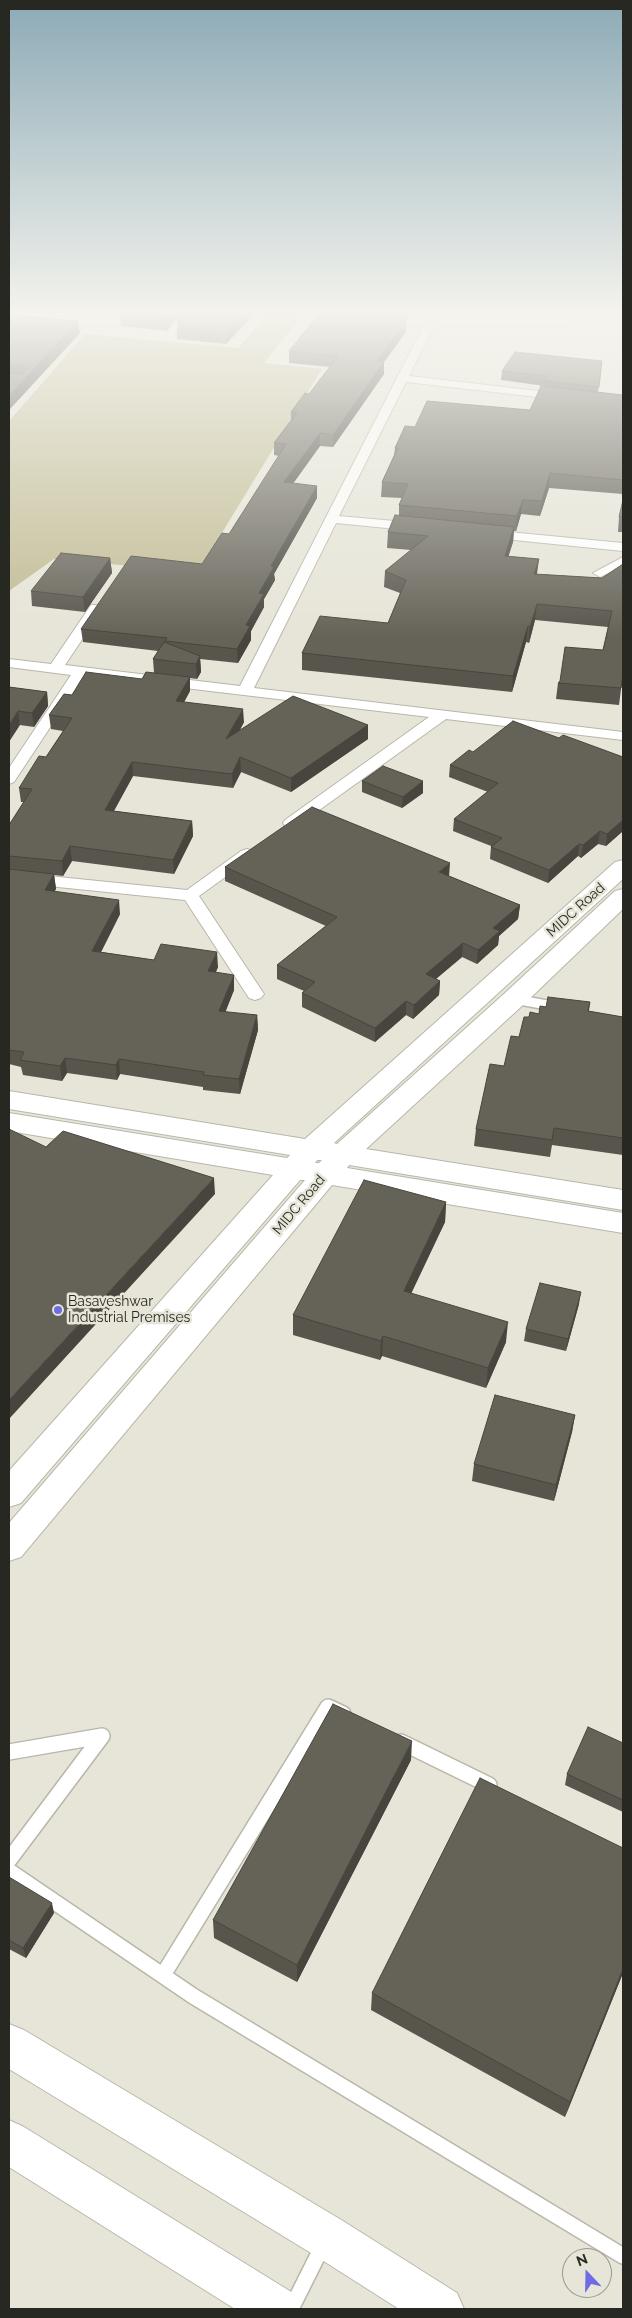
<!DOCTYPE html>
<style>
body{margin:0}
#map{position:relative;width:632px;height:2318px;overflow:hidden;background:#e7e5d8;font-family:Raleway,sans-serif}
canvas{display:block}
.frame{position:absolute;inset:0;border:10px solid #282823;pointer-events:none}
.north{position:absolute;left:562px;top:2248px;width:50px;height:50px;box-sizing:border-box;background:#e7e5d8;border:1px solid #9b9990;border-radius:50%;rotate:339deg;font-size:14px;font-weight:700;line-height:20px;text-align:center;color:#282823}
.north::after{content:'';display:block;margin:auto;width:18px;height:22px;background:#6f6be5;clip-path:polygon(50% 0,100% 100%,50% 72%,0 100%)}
</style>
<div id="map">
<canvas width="632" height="2318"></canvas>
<div class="frame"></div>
<div class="north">N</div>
</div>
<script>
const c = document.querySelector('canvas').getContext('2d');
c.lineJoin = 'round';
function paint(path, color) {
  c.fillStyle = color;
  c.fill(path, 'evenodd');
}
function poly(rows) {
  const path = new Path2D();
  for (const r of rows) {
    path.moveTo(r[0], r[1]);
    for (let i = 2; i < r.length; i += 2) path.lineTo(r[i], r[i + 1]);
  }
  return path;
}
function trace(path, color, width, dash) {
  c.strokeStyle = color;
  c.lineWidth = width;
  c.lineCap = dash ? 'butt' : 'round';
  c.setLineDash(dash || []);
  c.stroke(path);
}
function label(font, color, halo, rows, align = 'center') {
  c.font = font + ' Raleway,sans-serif';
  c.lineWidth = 5;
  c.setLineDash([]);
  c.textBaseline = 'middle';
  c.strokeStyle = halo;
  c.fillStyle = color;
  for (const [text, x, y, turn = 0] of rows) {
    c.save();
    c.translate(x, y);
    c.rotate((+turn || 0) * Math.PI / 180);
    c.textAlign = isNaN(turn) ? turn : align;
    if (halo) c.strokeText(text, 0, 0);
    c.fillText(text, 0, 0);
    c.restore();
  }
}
paint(poly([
 [269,313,305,313,264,363,322,369,198,572,54,559,9,591,9,421,85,334,238,348]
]), '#c0bb93');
const laneFar2 = poly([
 [170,334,187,313]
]);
const laneFar1 = poly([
 [514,999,558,1007]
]);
const lane = poly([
 [401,1742,489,1785],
 [9,1752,102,1736,9,1860],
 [9,1871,193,1996,623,2256],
 [163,1975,328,1707,343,1714],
 [291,2309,323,2245]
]);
const street = poly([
 [430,313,440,313,409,376,564,394,569,397,564,400,406,382,339,516,417,523,423,527,417,531,336,523,254,688,623,732,623,740,446,719,297,826,291,828,285,826,283,823,285,820,429,717,84,676,14,782,9,784,9,768,71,675,9,667,9,659,51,664,91,605,101,605,103,608,65,665,240,686,430,313],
 [535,313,570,313,623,318,623,324,540,316,535,313],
 [488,530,623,543,623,551,484,537,482,534,484,531,488,530],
 [623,557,623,566,600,577,593,573,623,557],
 [247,849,253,851,255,854,253,857,199,896,264,994,261,998,255,1000,249,998,185,900,9,882,9,872,187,890,241,851,247,849]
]);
const secondary = poly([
 [623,860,623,879,334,1143,337,1144,505,993,615,891,623,889,623,909,523,1005,366,1149,623,1190,623,1210,349,1165,347,1168,623,1213,623,1233,332,1185,21,1557,9,1561,9,1523,305,1180,300,1180,21,1503,9,1507,9,1471,273,1175,9,1131,9,1113,287,1158,290,1155,9,1109,9,1091,305,1139,615,862,623,860],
 [317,1160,322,1160,319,1163,315,1163,317,1160],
 [9,2024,24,2030,343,2221,457,2293,464,2309,399,2309,311,2253,9,2069,9,2024],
 [9,2120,24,2127,293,2293,300,2309,235,2309,9,2167,9,2120]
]);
trace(laneFar2, '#b8b7aa', 7);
trace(laneFar1, '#b8b7aa', 12);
trace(lane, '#b8b7aa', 18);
trace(street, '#b8b7aa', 2);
trace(secondary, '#b8b7aa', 2);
trace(laneFar2, '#fff', 5.5);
trace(laneFar1, '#fff', 9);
trace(lane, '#fff', 15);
paint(street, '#fff');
paint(secondary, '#fff');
paint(poly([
 [181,313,167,331,121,326,120,315],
 [255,313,226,344,177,339,177,328,178,327,177,320],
 [320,313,411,313,406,321,406,332,384,362,384,374,333,447,320,446,293,483,317,498,274,574,275,580,264,599,264,607,251,631,251,640,238,663,200,659,201,672,197,679,190,678,190,691,184,702,244,722,240,730,368,725,368,739,291,792,241,772,233,788,133,776,114,811,192,821,193,836,174,874,72,861,63,876,54,875,56,889,54,891,120,914,101,952,154,960,218,967,216,972,234,990,225,1012,257,1015,258,1030,240,1094,203,1090,203,1087,120,1074,117,1080,67,1073,62,1081,23,1075,21,1067,9,1064,9,825,24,802,21,802,19,788,46,757,63,731,51,729,49,715,72,695,142,679,154,673,153,659,158,651,83,642,81,629,202,564,229,534,279,456,274,455,274,443,291,420,291,412,309,394,330,367,289,363,289,351],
 [9,315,80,333,9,410],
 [602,361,598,392,623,395,623,494,549,488,540,516,521,514,516,531,514,531,513,542,508,556,537,574,602,578,623,564,623,674,619,705,556,699,558,683,603,650,608,627,535,620,529,643,526,642,512,692,302,670,302,653,388,623,400,593,384,587,385,571,411,550,387,548,388,532,399,516,399,505,402,498,381,497,382,482,394,455,395,448,415,427,530,410,545,386,501,380,502,371],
 [623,500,623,532,618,532,619,517],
 [110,558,112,573,85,612,32,606,31,591],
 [9,687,47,692,48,706,34,727,20,725],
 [559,738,623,757,623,831,606,846,598,844,581,858,578,856,548,883,490,859,491,846,453,831,454,819,488,792,449,777,450,765,473,752],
 [362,781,423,781,423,793,402,808,362,792],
 [225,867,449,876,520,905,518,919,499,936,498,945,477,964,462,957,436,979,440,981,439,995,413,1019,406,1015,375,1042,302,1007,302,993,304,991,277,979,277,965,326,926,225,881],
 [590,1002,589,1011,623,1017,623,1155,552,1145,550,1157,474,1146,476,1129,504,1066,529,1017,539,1014,546,1007],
 [446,1202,445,1222,411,1293,506,1342,486,1388,382,1356,380,1360,293,1335,293,1315],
 [579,1304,566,1351,524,1341,526,1329],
 [575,1415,572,1432,554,1501,472,1481,474,1464],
 [623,1743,623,1812,565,1785,567,1774],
 [411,1760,297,1982,214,1938,213,1920],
 [9,1877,54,1913,26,1958,9,1949],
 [623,1973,565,2117,371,2010,372,1993]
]), '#57554c');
paint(poly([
 [171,313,181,313,167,331,166,319],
 [244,313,255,313,226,344,226,333],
 [403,313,411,313,398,332,398,320],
 [78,321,80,333,9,410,9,396],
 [406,321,406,332,384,362,384,374,333,447,333,435,377,361],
 [320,433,320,446,285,495,284,482],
 [550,473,549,488,540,516,542,501],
 [317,486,317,498,274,574,275,580,264,599,264,607,251,631,251,640,238,663,237,649,246,625,259,593,271,566],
 [523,500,521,514,516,531,517,516],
 [514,527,513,542,504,571,505,556],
 [110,558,112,573,85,612,83,597],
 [539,559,537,574,534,574],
 [537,604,535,620,529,643,530,627],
 [528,626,526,642,512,692,513,676],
 [200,656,201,672,197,679,196,664],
 [190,677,190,691,177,715,176,701],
 [47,692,48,706,34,727,32,713],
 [243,709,244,722,227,753,226,739],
 [18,711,20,725,9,742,9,725],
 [368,725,368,739,291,792,291,778],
 [240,757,241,772,233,788,232,774],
 [132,762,133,776,106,825,105,810],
 [423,781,423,793,402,808,403,797],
 [623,813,623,831,606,846,607,834],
 [192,821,193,836,174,874,173,860],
 [600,831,598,844,581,858,583,845],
 [579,844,578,856,548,883,549,870],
 [70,846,72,861,63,876,62,861],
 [450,863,449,877,439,872],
 [54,874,56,889,47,904,45,890],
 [119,900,120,914,94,966,92,951],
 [520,905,518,919,499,936,498,945,477,964,478,950,493,928],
 [463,943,462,957,425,988,426,974],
 [217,952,218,967,209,986,208,971],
 [234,975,234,990,220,1026,219,1011],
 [440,981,439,995,413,1019,414,1005],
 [406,1001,406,1015,375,1042,375,1028],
 [257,1015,258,1030,240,1094,239,1079],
 [65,1058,67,1073,62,1081,60,1066],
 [119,1059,120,1074,117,1080,116,1065],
 [214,1178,215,1194,9,1419,9,1400],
 [446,1202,445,1222,403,1311,404,1291],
 [581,1292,579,1304,566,1351,568,1339],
 [508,1322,506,1342,486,1388,488,1368],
 [383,1336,382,1356,380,1360,381,1341],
 [575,1415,572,1432,554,1501,556,1485],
 [412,1741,411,1760,297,1982,297,1965],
 [52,1903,54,1913,26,1958,23,1948],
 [623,1969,623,1973,565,2117,570,2102]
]), '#47453e');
const building = poly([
 [122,313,171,313,166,319,120,315,122,313],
 [183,313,244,313,226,333,177,328,183,321,177,320,183,313],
 [320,313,403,313,398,320,406,321,377,361,384,362,333,435,320,433,284,482,317,486,271,566,274,567,259,593,264,594,246,625,250,626,237,649,165,641,167,638,81,629,131,556,202,564,222,533,229,534,286,444,274,443,297,413,291,412,305,393,309,394,338,356,289,351,320,313],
 [9,315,78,321,9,396,9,373,22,374,27,369,22,365,9,364,9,315],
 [515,352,602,361,599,387,545,381,547,376,502,371,515,352],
 [541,386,623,395,623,480,550,473,542,501,523,500,517,516,399,505,408,484,382,482,398,448,395,448,405,426,415,427,427,401,530,410,541,386],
 [623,500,623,517,619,517,623,500],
 [395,515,514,527,505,556,539,559,534,574,602,578,623,564,623,674,621,688,558,683,560,681,565,647,603,650,612,611,537,604,530,627,528,626,513,676,302,653,320,616,388,623,406,580,385,571,428,536,388,532,395,515],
 [61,553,110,558,83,597,31,591,61,553],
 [164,642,200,656,196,664,153,659,164,642],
 [86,672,142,679,146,672,190,677,176,701,243,709,226,739,293,696,368,725,291,778,240,757,232,774,132,762,105,810,192,821,173,860,70,846,62,861,9,856,9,825,32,789,19,788,39,756,46,757,72,718,49,715,64,694,72,695,86,672],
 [9,687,47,692,32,713,18,711,9,725,9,687],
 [513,721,559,738,563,735,623,757,623,820,607,834,600,831,583,845,579,844,549,870,491,847,502,838,454,819,498,783,450,765,469,750,473,752,513,721],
 [383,766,423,781,403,797,362,781,383,766],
 [312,807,450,863,439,872,520,905,493,928,500,931,478,950,463,943,426,974,440,981,414,1005,406,1001,375,1028,302,993,315,982,277,965,337,917,225,867,312,807],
 [9,869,54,874,45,890,119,900,92,951,154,960,161,944,217,952,208,971,234,975,219,1011,257,1015,239,1079,203,1075,204,1072,119,1059,116,1065,65,1058,60,1066,20,1060,24,1052,9,1050,9,869],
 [548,997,590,1002,588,1011,623,1017,623,1138,554,1128,552,1140,476,1129,490,1064,504,1066,511,1036,519,1037,524,1017,529,1017,530,1012,539,1014,540,1006,546,1007,548,997],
 [9,1129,46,1147,63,1131,214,1178,9,1400,9,1129],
 [364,1180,446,1202,404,1291,508,1322,488,1368,383,1336,381,1341,293,1315,364,1180],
 [540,1283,581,1292,568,1339,526,1329,540,1283],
 [495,1395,575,1415,556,1485,474,1464,495,1395],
 [333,1704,412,1741,297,1965,213,1920,333,1704],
 [588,1727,623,1743,623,1800,567,1774,588,1727],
 [480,1778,623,1848,623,1969,570,2102,372,1993,480,1778],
 [9,1877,52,1903,23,1948,9,1940,9,1877]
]);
paint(building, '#656358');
trace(building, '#47453e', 1);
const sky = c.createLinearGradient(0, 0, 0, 637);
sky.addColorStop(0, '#8caab6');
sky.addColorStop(0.49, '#f4f3ed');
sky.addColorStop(1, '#f4f3ed00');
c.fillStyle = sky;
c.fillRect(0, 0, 632, 637);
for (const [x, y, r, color] of [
 [58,1310,5,"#6f6be5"]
]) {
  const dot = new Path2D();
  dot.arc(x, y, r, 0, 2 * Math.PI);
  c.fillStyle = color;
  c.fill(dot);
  trace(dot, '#e7e5d8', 2);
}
label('14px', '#282823', '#e7e5d8', [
 ["MIDC Road",576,910,-42],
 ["MIDC Road",299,1205,-50]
]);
label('14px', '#282823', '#e7e5d8', [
 ["Basaveshwar",68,1302],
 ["Industrial Premises",68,1318]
], 'left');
</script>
